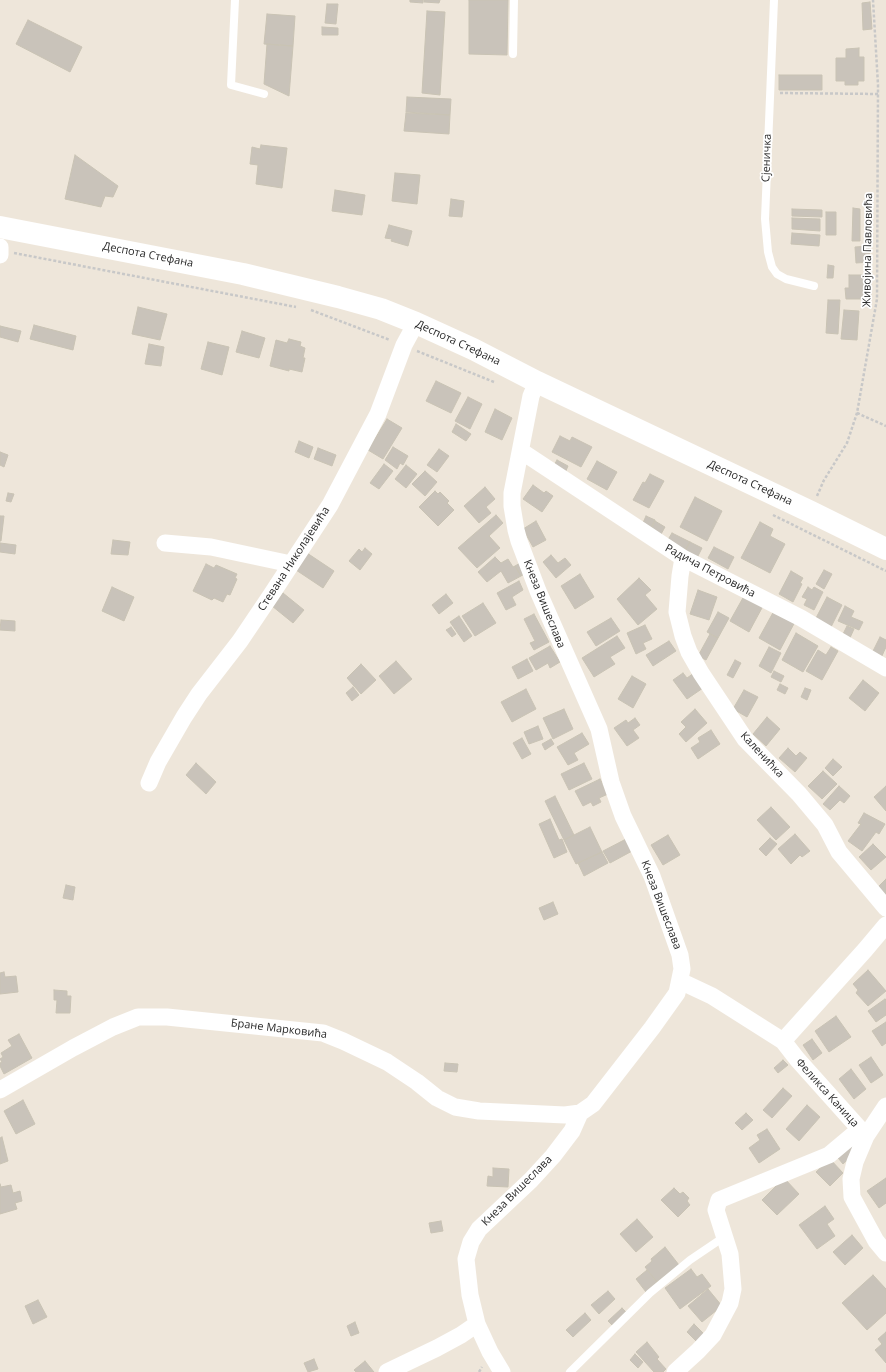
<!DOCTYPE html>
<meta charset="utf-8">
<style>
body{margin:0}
canvas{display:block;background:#eee6da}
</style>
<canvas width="886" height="1372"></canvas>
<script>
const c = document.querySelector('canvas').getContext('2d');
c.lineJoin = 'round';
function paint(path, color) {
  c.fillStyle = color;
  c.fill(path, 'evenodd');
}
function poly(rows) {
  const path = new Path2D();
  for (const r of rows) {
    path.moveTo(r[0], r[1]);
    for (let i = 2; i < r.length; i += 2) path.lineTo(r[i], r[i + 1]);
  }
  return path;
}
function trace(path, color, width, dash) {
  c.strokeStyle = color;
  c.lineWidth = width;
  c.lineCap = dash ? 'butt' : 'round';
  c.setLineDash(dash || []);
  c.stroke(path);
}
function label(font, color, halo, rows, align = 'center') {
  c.font = font + ' "Open Sans",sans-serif';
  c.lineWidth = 3.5;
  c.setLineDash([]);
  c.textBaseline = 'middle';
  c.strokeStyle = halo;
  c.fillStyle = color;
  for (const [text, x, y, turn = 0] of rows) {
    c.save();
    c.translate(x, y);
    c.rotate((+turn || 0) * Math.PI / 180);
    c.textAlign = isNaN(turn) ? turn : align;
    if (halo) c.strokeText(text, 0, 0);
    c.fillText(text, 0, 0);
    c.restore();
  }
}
const building = poly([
 [410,0,423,0,423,3,410,2,410,0],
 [424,0,440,0,439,3,424,2,424,0],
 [469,0,508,0,507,55,469,54,469,0],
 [870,2,872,29,863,30,862,3,870,2],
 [327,4,338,4,336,24,325,23,327,4],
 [427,11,445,12,440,95,422,93,427,11],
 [267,14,295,16,293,46,264,44,267,14],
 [28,20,82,47,70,72,16,44,28,20],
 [322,27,338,28,338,35,322,35,322,27],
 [267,44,293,46,289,96,264,84,267,44],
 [859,48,859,57,864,57,864,81,858,81,858,85,845,85,845,81,836,81,836,58,846,58,846,49,859,48],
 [779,75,822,75,822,90,779,90,779,75],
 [407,97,451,99,450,115,406,112,407,97],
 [406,113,450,115,449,134,404,131,406,113],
 [261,145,287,148,282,188,256,184,258,165,250,164,252,147,260,149,261,145],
 [75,155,118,186,113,197,105,196,101,207,65,199,75,155],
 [395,173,420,175,417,204,392,201,395,173],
 [335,190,365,195,362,215,332,211,335,190],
 [451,199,464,201,462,217,449,216,451,199],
 [853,208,860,209,860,241,852,241,853,208],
 [792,209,822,210,822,217,792,216,792,209],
 [826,212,836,212,836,235,826,235,826,212],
 [792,218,820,219,820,231,792,229,792,218],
 [389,225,412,231,408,246,391,241,392,239,385,238,389,225],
 [792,233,820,235,819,246,791,244,792,233],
 [869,246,870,262,856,263,855,247,869,246],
 [828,265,834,266,833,278,827,278,828,265],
 [849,275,871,275,871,299,846,299,845,288,849,288,849,275],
 [828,300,840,300,838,334,826,333,828,300],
 [138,307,167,314,160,340,132,334,138,307],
 [844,310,859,311,857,340,841,339,844,310],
 [34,325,76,336,73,350,30,339,34,325],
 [0,326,21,331,18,342,0,337,0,326],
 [242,331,265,338,259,358,236,352,242,331],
 [289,339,301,342,300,346,305,348,303,358,305,358,302,372,289,369,289,371,270,366,276,340,287,343,289,339],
 [208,342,229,347,222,375,201,369,208,342],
 [149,344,164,347,161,366,145,364,149,344],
 [436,381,461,393,451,413,426,401,436,381],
 [468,397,482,404,470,429,455,421,468,397],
 [495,409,512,418,502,440,485,432,495,409],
 [387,419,402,428,383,459,368,450,387,419],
 [456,424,471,434,466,441,452,432,456,424],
 [560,436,570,441,572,437,592,447,581,467,552,452,560,436],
 [299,441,313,447,309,458,295,452,299,441],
 [393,447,408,456,403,465,400,463,397,469,385,460,393,447],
 [318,448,336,455,332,466,314,459,318,448],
 [439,449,449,456,437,472,427,465,439,449],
 [0,452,8,455,4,467,0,465,0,452],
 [557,460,568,466,565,473,553,467,557,460],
 [597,461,617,472,607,490,587,479,597,461],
 [384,464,393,471,379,489,370,483,384,464],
 [406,465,417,474,406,488,395,479,406,465],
 [425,471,437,482,425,496,412,484,425,471],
 [650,474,664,481,649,508,633,500,643,482,645,483,650,474],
 [533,485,544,493,546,491,553,496,542,512,523,499,533,485],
 [485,487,495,499,486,507,491,513,479,523,464,506,485,487],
 [435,491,438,494,440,492,449,501,447,503,454,510,438,526,419,507,435,491],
 [8,493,14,494,11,502,6,501,8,493],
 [695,497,722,511,707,541,680,527,695,497],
 [496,515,503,523,489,536,500,548,477,568,458,548,496,515],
 [0,516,4,516,1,541,0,541,0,516],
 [646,516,655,520,650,530,642,525,646,516],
 [536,521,546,540,533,547,523,529,536,521],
 [655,521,665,527,660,536,650,531,655,521],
 [760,522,773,529,770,536,785,544,770,573,741,558,760,522],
 [672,533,690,542,684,552,666,543,672,533],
 [113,540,130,542,128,555,111,554,113,540],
 [690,542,702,548,697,558,684,552,690,542],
 [0,543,16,545,15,554,0,552,0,543],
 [714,547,734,557,728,569,708,558,714,547],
 [365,548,372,554,360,570,349,561,359,549,362,552,365,548],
 [307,553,334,571,323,588,296,570,307,553],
 [551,555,558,563,565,558,571,565,556,578,543,562,551,555],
 [495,557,501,563,508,559,513,567,515,566,521,576,508,583,501,571,487,582,478,572,495,557],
 [522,562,528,572,521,576,515,566,522,562],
 [206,564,214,568,216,565,237,574,235,578,237,579,230,595,227,594,223,602,214,598,212,600,193,591,206,564],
 [824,570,832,574,824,589,816,584,824,570],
 [791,571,803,578,800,583,802,584,793,602,779,594,791,571],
 [580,574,594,597,575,609,561,586,580,574],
 [639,578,651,590,645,595,657,609,638,625,617,599,639,578],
 [519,581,523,590,512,597,516,605,506,610,497,593,519,581],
 [112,587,134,597,124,621,102,611,112,587],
 [808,587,812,590,814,587,823,592,814,610,804,605,807,599,802,597,808,587],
 [698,590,717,597,709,620,690,614,698,590],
 [283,593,304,610,293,623,272,606,283,593],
 [446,594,453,603,439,614,432,605,446,594],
 [744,596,763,606,749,632,730,621,744,596],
 [827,597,842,605,831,627,816,618,827,597],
 [483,603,496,623,475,636,462,616,483,603],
 [845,606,854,611,851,617,863,622,859,630,838,621,845,606],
 [775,609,796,620,780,650,759,638,775,609],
 [718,612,729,618,718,638,707,632,718,612],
 [534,614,549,642,534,650,530,643,535,641,524,619,534,614],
 [459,616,472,636,464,642,450,622,459,616],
 [611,618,620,631,596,646,587,632,611,618],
 [1,620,15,621,15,631,0,630,1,620],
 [645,625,652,639,643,643,646,649,636,654,627,633,645,625],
 [847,626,854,629,849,640,842,636,847,626],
 [451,627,456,634,452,637,446,630,451,627],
 [796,633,818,646,803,672,782,660,796,633],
 [710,634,718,638,706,660,698,656,710,634],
 [617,636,625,648,610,657,615,664,594,677,582,658,617,636],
 [880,637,886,640,886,647,881,658,872,653,880,637],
 [669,641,676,651,653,666,646,655,669,641],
 [550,646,560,662,550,668,548,663,536,670,529,658,550,646],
 [769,647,781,653,771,673,759,666,769,647],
 [831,647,838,651,822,680,806,671,818,650,826,655,831,647],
 [527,659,533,671,518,679,512,667,527,659],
 [735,660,741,663,733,678,727,675,735,660],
 [396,661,412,679,394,694,379,676,396,661],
 [361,664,376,680,361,694,347,678,361,664],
 [774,671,784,676,781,682,771,677,774,671],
 [683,673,687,678,694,673,703,688,687,699,673,680,683,673],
 [632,676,646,684,633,708,618,699,632,676],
 [863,680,879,693,865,711,849,698,863,680],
 [780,684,788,688,785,694,777,690,780,684],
 [353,687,359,695,352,701,346,693,353,687],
 [805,688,811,690,807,700,801,697,805,688],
 [526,689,536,709,512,722,501,702,526,689],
 [744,690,758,697,747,717,733,709,744,690],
 [564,709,573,729,553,739,543,718,564,709],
 [695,709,707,723,686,742,679,734,686,727,681,722,695,709],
 [767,717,780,729,766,746,753,734,767,717],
 [635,718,640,725,633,730,639,738,627,746,614,728,626,720,628,723,635,718],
 [538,726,543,739,529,744,524,732,538,726],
 [711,730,720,744,698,759,691,748,700,742,698,738,711,730],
 [582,733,589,744,574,753,578,760,568,765,557,747,582,733],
 [522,738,531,754,522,759,513,743,522,738],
 [551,739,554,744,545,750,542,744,551,739],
 [788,748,796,756,800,752,807,758,795,772,779,758,788,748],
 [833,759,842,767,833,776,825,768,833,759],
 [196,763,216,782,206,794,186,775,196,763],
 [584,763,592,779,569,790,561,774,584,763],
 [823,771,837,784,822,799,808,786,823,771],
 [600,779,608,794,599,798,601,802,593,806,591,802,583,806,575,791,600,779],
 [839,786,850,796,844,803,840,800,830,810,823,804,839,786],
 [886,786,886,811,874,797,886,786],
 [555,796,574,835,564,840,545,801,555,796],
 [771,807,790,827,776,840,757,820,771,807],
 [864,813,885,824,879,834,876,832,862,851,848,841,861,824,858,823,864,813],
 [550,819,559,840,562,839,567,852,554,858,539,824,550,819],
 [590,827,602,852,576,864,564,840,590,827],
 [795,834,810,851,802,857,800,855,791,864,778,849,795,834],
 [668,835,680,855,663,865,651,845,668,835],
 [628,838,634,850,610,863,603,851,628,838],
 [770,838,777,844,766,856,759,849,770,838],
 [873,844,886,857,871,870,859,857,873,844],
 [602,852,608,863,584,876,578,863,602,852],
 [886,879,886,895,878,887,886,879],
 [66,885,75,887,73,900,63,898,66,885],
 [553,902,558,914,544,920,539,908,553,902],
 [868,970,886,991,868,1006,856,993,858,990,853,984,868,970],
 [4,972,5,977,16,976,18,992,0,994,0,973,4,972],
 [54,990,67,991,67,996,71,996,70,1013,56,1013,57,1000,54,1000,54,990],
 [885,999,886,1000,886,1015,876,1022,868,1011,885,999],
 [836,1016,851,1037,829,1052,815,1031,836,1016],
 [886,1022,886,1043,882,1046,872,1031,886,1022],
 [19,1034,32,1058,4,1074,0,1066,0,1063,2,1062,0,1059,3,1057,1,1053,12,1046,8,1040,19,1034],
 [812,1039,822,1053,813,1060,803,1045,812,1039],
 [871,1057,883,1075,871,1083,859,1065,871,1057],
 [783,1060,788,1065,778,1073,774,1068,783,1060],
 [445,1063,458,1064,457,1072,444,1071,445,1063],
 [851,1069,866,1089,854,1099,839,1079,851,1069],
 [783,1088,792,1096,772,1118,763,1110,783,1088],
 [23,1100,35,1124,16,1134,4,1111,23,1100],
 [807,1105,820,1117,799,1141,786,1129,807,1105],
 [746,1113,753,1120,742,1130,735,1123,746,1113],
 [767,1129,780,1149,759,1163,749,1148,760,1140,757,1135,767,1129],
 [2,1137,8,1161,0,1164,0,1138,2,1137],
 [848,1140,857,1151,843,1164,834,1153,848,1140],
 [830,1159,843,1173,830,1186,816,1172,830,1159],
 [493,1168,509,1169,508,1187,487,1186,488,1176,493,1177,493,1168],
 [784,1178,799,1194,777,1215,762,1200,784,1178],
 [886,1178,886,1203,879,1208,867,1191,886,1178],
 [0,1184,1,1187,11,1185,13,1193,20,1191,22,1201,15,1203,17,1209,0,1214,0,1184],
 [674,1188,680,1194,683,1192,689,1198,687,1201,690,1205,678,1217,661,1200,674,1188],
 [825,1206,834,1219,827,1224,835,1236,817,1249,799,1225,825,1206],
 [637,1219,653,1237,636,1252,620,1234,637,1219],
 [441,1221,443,1231,431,1233,429,1223,441,1221],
 [852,1235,863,1248,845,1265,833,1252,852,1235],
 [665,1247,679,1265,657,1282,645,1267,652,1261,651,1259,665,1247],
 [691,1269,697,1277,702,1274,711,1286,680,1309,665,1288,691,1269],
 [647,1270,657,1282,646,1292,636,1279,647,1270],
 [873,1275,886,1289,886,1313,867,1330,842,1303,873,1275],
 [708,1289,722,1306,702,1322,688,1306,708,1289],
 [608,1291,615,1299,599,1314,591,1305,608,1291],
 [38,1300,47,1317,33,1324,25,1306,38,1300],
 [622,1308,626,1312,612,1325,608,1321,622,1308],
 [585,1313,591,1320,573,1337,566,1330,585,1313],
 [355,1322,359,1333,351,1336,347,1326,355,1322],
 [694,1324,704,1334,697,1342,687,1332,694,1324],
 [886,1332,886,1363,875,1350,882,1344,878,1339,886,1332],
 [647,1342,659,1357,657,1359,666,1369,663,1372,654,1372,636,1352,647,1342],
 [635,1354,643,1362,638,1368,630,1360,635,1354],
 [314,1359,318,1369,308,1372,304,1363,314,1359],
 [365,1361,374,1372,356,1372,354,1370,365,1361]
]);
paint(building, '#c9c3ba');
trace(building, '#c9c3b4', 1);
trace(poly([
 [780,93,878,94],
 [14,253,296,307],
 [311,310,390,340],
 [417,351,494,382],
 [857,413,886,426],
 [817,496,824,480,847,443,857,413,877,299,878,85,873,0],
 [773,515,886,571],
 [479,1372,482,1367]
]), '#c8c8c8', 2.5, [3, 2]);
trace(poly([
 [235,0,231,85,264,94],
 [774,0,765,219,768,252,772,267,777,274,786,279,814,286],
 [513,54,514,0],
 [570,1372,650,1293,690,1260,724,1237]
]), '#fff', 8);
trace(poly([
 [0,247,0,255],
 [521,451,683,558,801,618,886,668],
 [165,543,211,547,291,564],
 [683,558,680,576,677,612,683,636,689,652,701,673,745,739,799,794,825,825,839,852,886,908],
 [149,783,158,762,184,717,199,694,240,641,271,595,330,505,378,414,404,345,416,323],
 [680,981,712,996,783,1041,797,1059,866,1136],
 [783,1041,865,950,886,925],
 [0,1090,73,1048,113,1027,138,1017,167,1017,323,1033,343,1041,387,1062,417,1082,437,1098,455,1107,479,1111,565,1115,580,1113],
 [886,1106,866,1136,855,1162,851,1179,852,1197,876,1241,886,1253],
 [387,1372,437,1348,461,1335,477,1324],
 [502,1372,490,1352,477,1324,470,1295,466,1259,471,1242,479,1229,531,1180,553,1156,572,1131,580,1113,593,1104,652,1028,677,993,682,969,680,955,652,876,623,816,611,782,599,729,538,591,519,541,516,530,512,506,512,493,531,396,537,382],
 [675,1372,698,1351,713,1335,730,1303,733,1289,730,1254,716,1210,719,1200,829,1155,860,1129]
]), '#fff', 17);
trace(poly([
 [0,227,243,274,338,297,381,309,416,323,473,349,537,382,811,512,886,549]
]), '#fff', 22);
label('11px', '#2a2a2a', '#fff', [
 ["Сјеничка",767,158,-88],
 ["Живојина Павловића",868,250,-89],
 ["Деспота Стефана",148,255,11],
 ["Деспота Стефана",458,343,25],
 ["Деспота Стефана",750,483,25],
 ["Стевана Николајевића",294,559,-57],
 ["Радича Петровића",710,571,28],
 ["Кнеза Вишеслава",544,604,68],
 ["Каленићка",762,755,47],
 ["Кнеза Вишеслава",661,905,69],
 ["Бране Марковића",279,1029,7],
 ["Феликса Каница",827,1093,48],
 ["Кнеза Вишеслава",517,1191,-45]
]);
</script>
